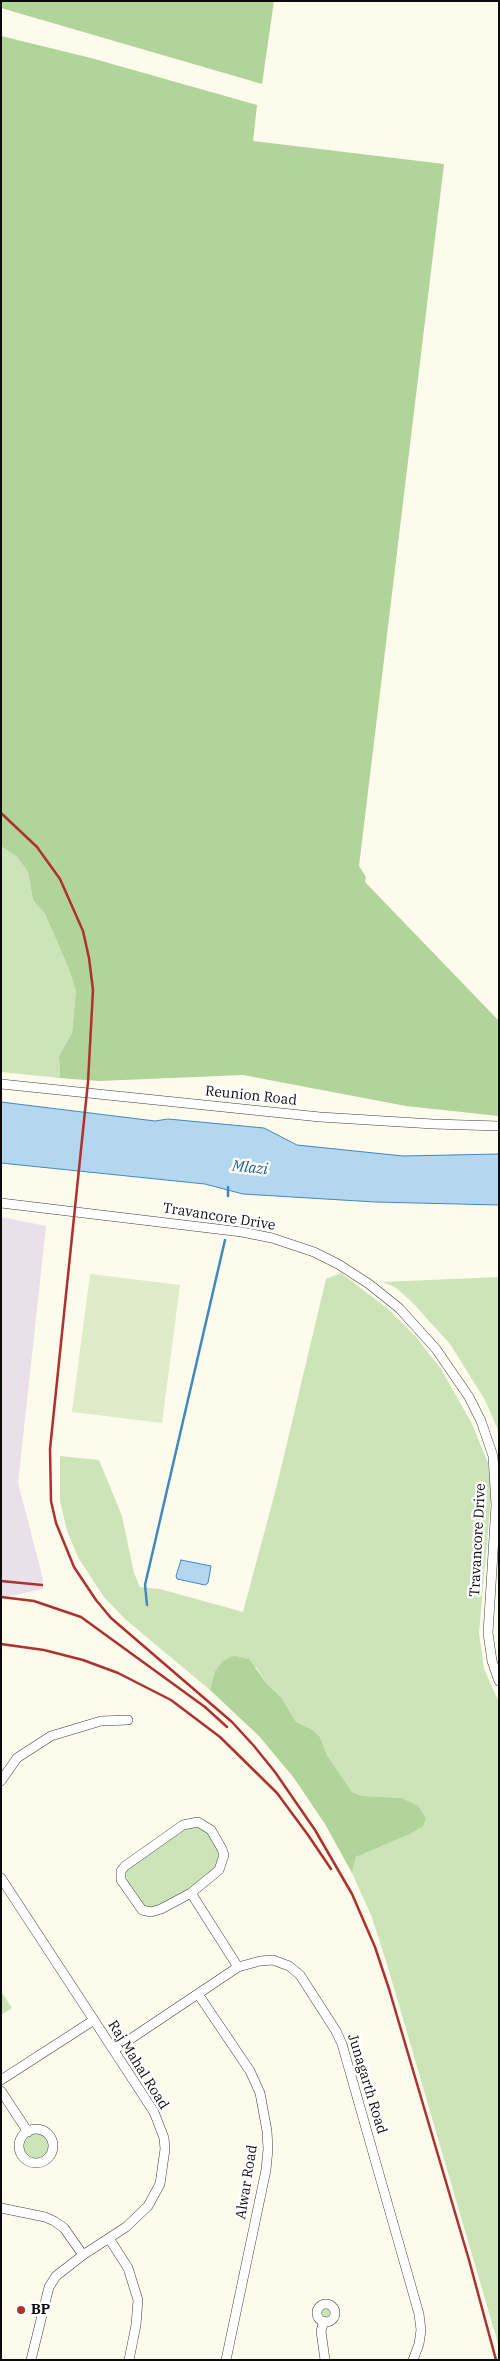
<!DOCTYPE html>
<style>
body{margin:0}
#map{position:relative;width:500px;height:2361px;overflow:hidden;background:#fdfbeb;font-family:"IBM Plex Serif",serif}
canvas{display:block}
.frame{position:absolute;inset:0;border:2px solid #0b0b0b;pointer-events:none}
</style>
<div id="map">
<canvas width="500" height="2361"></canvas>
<div class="frame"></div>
</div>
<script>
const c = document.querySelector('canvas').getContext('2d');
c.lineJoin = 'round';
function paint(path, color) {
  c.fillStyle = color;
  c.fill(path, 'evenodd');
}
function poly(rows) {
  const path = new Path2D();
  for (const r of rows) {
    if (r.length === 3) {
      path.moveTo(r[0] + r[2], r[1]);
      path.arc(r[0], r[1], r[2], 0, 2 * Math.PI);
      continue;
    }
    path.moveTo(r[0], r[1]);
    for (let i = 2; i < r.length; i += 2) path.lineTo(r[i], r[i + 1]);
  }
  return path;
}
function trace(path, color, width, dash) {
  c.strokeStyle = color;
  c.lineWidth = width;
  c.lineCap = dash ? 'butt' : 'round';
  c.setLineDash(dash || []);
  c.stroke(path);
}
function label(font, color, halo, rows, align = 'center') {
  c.font = font + ' "IBM Plex Serif",serif';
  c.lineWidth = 5;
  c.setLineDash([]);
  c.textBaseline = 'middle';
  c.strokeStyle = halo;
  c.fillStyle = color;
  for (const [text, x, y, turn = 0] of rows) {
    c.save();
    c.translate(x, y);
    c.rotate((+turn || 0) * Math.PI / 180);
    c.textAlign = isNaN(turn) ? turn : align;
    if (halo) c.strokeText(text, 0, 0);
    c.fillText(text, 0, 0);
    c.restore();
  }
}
paint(poly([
 [1,1217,46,1226,18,1483,43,1579,43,1589,1,1598]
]), '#e9e0e9');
paint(poly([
 [1,846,17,857,28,872,33,900,45,914,69,969,76,991,72,1033,59,1056,60,1078,1,1072],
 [341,1273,388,1309,416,1337,441,1369,472,1424,488,1463,490,1477,491,1497,479,1633,484,1669,499,1702,499,2347,386,1961,371,1915,352,1873,356,1857,408,1835,401,1798,363,1796,352,1792,327,1755,320,1737,313,1730,296,1722,282,1698,267,1684,256,1667,215,1671,210,1690,125,1619,104,1597,79,1559,67,1531,60,1501,60,1456,99,1460,122,1516,134,1573,140,1587,160,1589,243,1612,277,1485,326,1279],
 [499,1277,499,1432,485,1400,450,1344,411,1301,395,1287,382,1282],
 [194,1827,205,1829,219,1849,220,1856,216,1869,186,1891,156,1908,143,1906,127,1885,126,1872,132,1864,183,1830],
 [1,1991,12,2008,1,2015],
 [36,2147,14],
 [326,2312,6]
]), '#cde4b8');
paint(poly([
 [1,1,274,1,262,84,1,8],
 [1,36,91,58,257,105,253,141,444,164,359,866,366,877,365,882,499,1021,499,1116,406,1106,243,1075,99,1081,60,1078,59,1056,72,1033,76,991,69,969,45,914,33,900,28,872,17,857,1,846],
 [234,1656,249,1659,267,1684,282,1698,296,1722,313,1730,320,1737,327,1755,352,1792,363,1796,401,1798,418,1806,426,1818,423,1826,408,1835,356,1857,352,1873,325,1824,294,1778,259,1736,210,1690,215,1671,223,1661]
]), '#b0d499');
paint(poly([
 [90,1274,180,1285,162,1423,72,1412]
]), '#deecc9');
const water = poly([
 [1,1102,155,1121,168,1119,264,1128,297,1145,403,1156,499,1154,499,1205,375,1202,243,1194,205,1184,1,1163,1,1102],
 [181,1560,211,1566,208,1583,205,1585,177,1579,176,1576,181,1560]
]);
paint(water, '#b4d7f0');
trace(water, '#4188c1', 1);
trace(poly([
 [228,1196,228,1187],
 [147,1605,145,1585,225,1240]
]), '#4188c1', 2.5);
const minor = poly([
 [1,1084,320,1117,433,1124,499,1126],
 [1,1203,242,1232,272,1238,314,1252,338,1264,369,1284,399,1308,436,1349,469,1397,481,1421,493,1456,496,1505,488,1633,492,1661,499,1681],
 [1,1781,17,1758,51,1736,101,1721,128,1720],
 [198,1822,211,1830,222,1849,224,1855,219,1870,191,1893,161,1909,151,1912,142,1910,121,1880,121,1871,125,1866,183,1825,198,1822],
 [1,1878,154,2112,164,2138,165,2149,160,2184,148,2206,126,2227,83,2255,56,2276,49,2287,31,2360],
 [191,1893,238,1967],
 [198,1994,250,2071,260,2093,267,2131,268,2149,266,2170,226,2360],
 [114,2050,238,1967,260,1961,273,1960,289,1966,300,1975,336,2031,342,2044,419,2314,421,2330,419,2344,413,2360],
 [1,2080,94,2020],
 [1,2091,28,2132],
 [36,2146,17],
 [1,2208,45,2217,54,2221,64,2228,83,2255],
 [110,2240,128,2268,138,2300,136,2325,129,2360],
 [326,2313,9],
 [324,2321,321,2331,325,2360]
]);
trace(minor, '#3e3e3e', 10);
trace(minor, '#fff', 9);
trace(poly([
 [1,813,37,847,60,879,83,931,89,958,93,990,88,1082,50,1449,51,1501,56,1523,74,1567,96,1600,111,1618,232,1722,254,1746,275,1772,315,1830,352,1894,375,1947,389,1989,469,2260,496,2360],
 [1,1581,42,1585],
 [1,1597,34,1601,81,1617,205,1707,227,1727],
 [1,1644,44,1650,83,1660,118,1673,171,1700,220,1737,277,1793,308,1835,331,1869]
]), '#af3030', 2.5);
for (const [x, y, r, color] of [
 [21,2310,5,"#af3030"]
]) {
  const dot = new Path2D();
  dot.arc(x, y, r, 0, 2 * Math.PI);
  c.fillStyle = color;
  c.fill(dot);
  trace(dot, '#fff', 2);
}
label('14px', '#0b0b0b', '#fff', [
 ["Reunion Road",251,1096,6],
 ["Travancore Drive",219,1217,9],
 ["Travancore Drive",478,1540,-87],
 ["Raj Mahal Road",138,2065,58],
 ["Junagarth Road",367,2084,73],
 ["Alwar Road",247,2182,-81]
]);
label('bold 14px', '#0b0b0b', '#fff', [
 ["BP",31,2310]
], 'left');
label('italic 15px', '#205a91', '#fff', [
 ["Mlazi",250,1168,6]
]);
</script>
